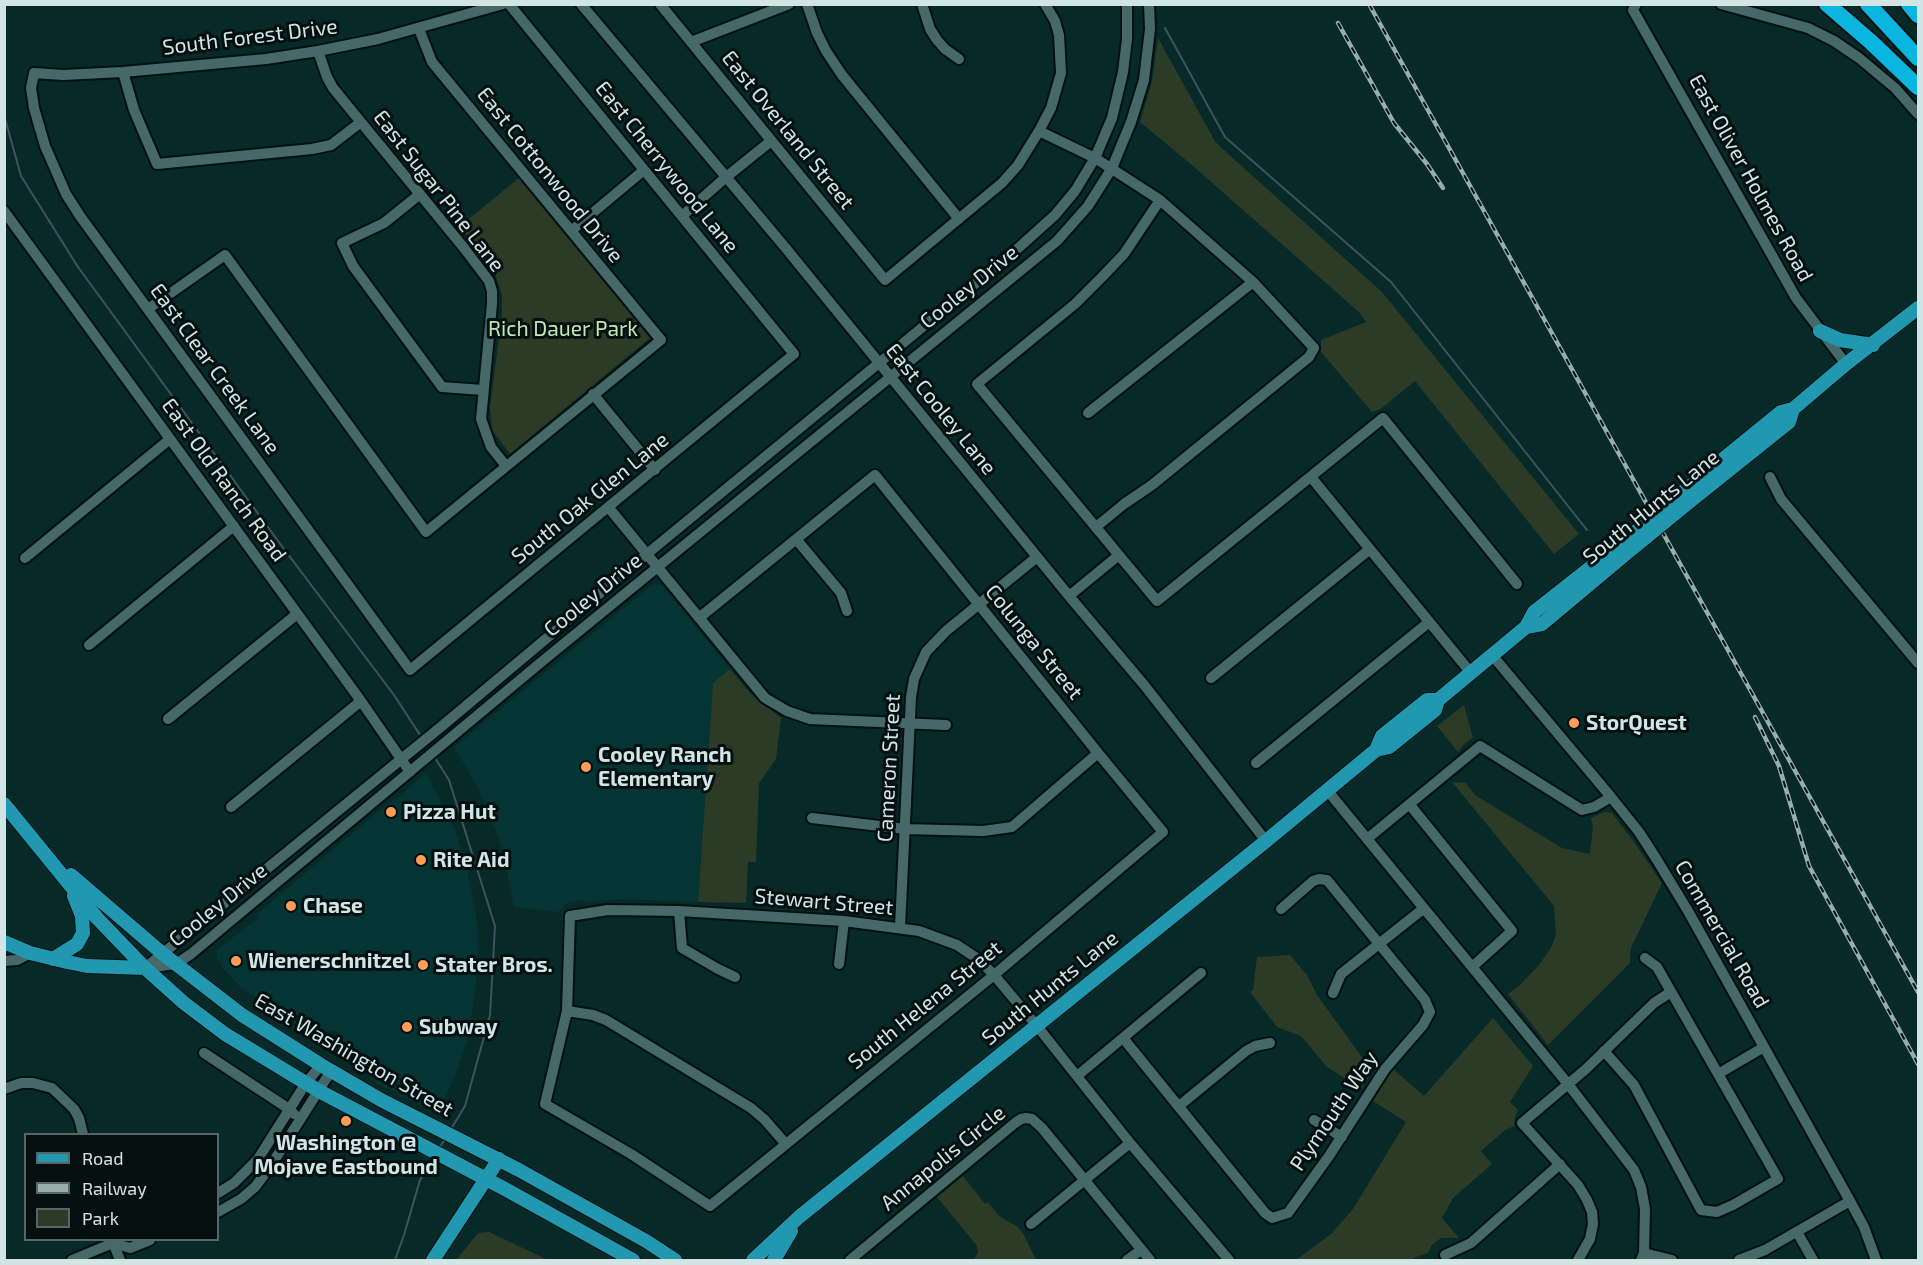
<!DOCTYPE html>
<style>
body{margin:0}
#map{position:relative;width:1923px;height:1265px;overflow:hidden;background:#072a29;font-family:"Exo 2",sans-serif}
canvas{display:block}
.frame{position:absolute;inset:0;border:6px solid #d2e4e4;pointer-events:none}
.legend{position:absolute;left:24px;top:1133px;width:195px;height:108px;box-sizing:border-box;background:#041010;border:2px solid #566565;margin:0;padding:8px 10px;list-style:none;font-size:18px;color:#d2e4e4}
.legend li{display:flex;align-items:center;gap:12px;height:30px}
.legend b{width:30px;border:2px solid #566565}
</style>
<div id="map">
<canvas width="1923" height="1265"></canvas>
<div class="frame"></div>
<ul class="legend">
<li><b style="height:8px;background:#2297b0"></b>Road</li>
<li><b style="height:8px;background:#97aeae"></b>Railway</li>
<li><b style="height:16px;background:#2b3b26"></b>Park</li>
</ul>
</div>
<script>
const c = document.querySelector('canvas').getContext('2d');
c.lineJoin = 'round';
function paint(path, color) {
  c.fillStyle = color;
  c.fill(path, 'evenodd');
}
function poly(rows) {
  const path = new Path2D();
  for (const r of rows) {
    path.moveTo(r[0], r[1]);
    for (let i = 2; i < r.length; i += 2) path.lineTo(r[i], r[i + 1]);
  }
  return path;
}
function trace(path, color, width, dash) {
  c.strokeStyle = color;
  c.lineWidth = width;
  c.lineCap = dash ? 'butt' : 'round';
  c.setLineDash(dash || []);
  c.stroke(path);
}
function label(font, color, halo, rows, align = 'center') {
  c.font = font + ' "Exo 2",sans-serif';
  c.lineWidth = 6;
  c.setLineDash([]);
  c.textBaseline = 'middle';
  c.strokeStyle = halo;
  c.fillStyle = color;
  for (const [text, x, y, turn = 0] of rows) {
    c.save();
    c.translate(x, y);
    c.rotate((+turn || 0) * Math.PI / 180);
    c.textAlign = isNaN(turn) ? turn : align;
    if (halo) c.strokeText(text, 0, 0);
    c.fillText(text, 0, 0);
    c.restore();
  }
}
paint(poly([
 [653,584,662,585,730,669,713,683,698,902,620,899,590,902,578,900,567,903,559,912,514,907,506,865,499,839,477,786,454,747],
 [426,773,453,825,466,863,477,923,478,964,473,1007,466,1043,455,1076,437,1114,376,1083,365,1073,327,1047,340,1032,296,1025,241,988,223,968,217,957,217,950,259,917,257,914,382,808,396,799]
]), '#043434');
paint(poly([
 [1158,38,1216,143,1382,292,1579,534,1554,554,1415,381,1382,408,1372,412,1321,352,1321,340,1366,322,1359,312,1193,166,1140,122,1152,81],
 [519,178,650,338,510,454,492,430,490,408,502,313,502,295,493,268,459,227],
 [730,669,751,694,781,718,776,759,759,783,756,862,748,862,746,903,698,902,713,683],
 [1464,705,1473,738,1465,743,1458,752,1437,726],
 [1452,782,1466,783,1475,795,1562,848,1590,854,1593,826,1591,818,1604,812,1612,813,1634,842,1662,883,1631,948,1630,955,1630,963,1548,1045,1508,994,1519,986,1538,966,1551,948,1556,935,1554,906],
 [1290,955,1307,975,1317,995,1372,1071,1362,1089,1327,1067,1301,1036,1277,1027,1250,992,1253,990,1257,957],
 [1493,1018,1533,1066,1510,1102,1518,1110,1515,1117,1514,1126,1505,1130,1481,1151,1492,1164,1453,1198,1442,1218,1459,1238,1441,1238,1432,1245,1428,1253,1416,1257,1412,1260,1296,1260,1331,1234,1353,1209,1406,1122,1373,1101,1393,1069,1424,1096],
 [963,1176,985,1204,988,1202,999,1216,1018,1227,1024,1235,1036,1260,977,1260,974,1259,978,1253,977,1246,937,1197],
 [489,1232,548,1260,456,1260,478,1233]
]), '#2b3b26');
trace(poly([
 [1165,28,1225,137,1391,282,1587,530],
 [4,115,21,176,78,267,281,545,394,695,422,738],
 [435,758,449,780,495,926,490,1015,465,1106,451,1129],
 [438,1150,445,1139],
 [395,1260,404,1235,420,1180,434,1157]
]), '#40525f', 2);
const minor = poly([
 [503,4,378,39,318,51,266,59,123,72,63,75,34,73,31,88,34,108,45,146,66,194,80,216,410,670,794,354,509,4],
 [581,4,784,246,1069,596,1145,686,1266,841],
 [660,4,885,280,1002,183,1018,165,1039,131,1051,108,1061,73,1059,35,1055,21,1045,4],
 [807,4,817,33,826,51,842,75,959,219],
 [922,4,930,29,937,40,945,49,959,59],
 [1636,4,1633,10,1796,298,1846,364],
 [1721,4,1808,28,1834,41,1859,58,1895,88,1918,114],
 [691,42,789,4],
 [318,51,327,77,333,88,464,248,489,281,492,291,492,304,481,419,491,447,506,466],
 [123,72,134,110,157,164,312,149,331,145,361,122],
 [1039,131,1095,158,1160,200,1253,282,1314,348,1309,357,1152,485,1124,504,1096,527],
 [420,194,384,223,342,243,353,266,442,387,483,390],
 [1160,200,1124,254,1101,278,1075,304,977,384,1157,601,1383,418,1517,584],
 [4,211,361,701,410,772],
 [682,216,725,178,771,141],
 [571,231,644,170],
 [148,309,225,255,426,532,661,340,432,62,419,29],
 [593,394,655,470],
 [1088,413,1253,282],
 [1311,477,1471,673],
 [1770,477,1781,499,1918,663],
 [609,508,765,698,787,711,810,719,946,725],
 [796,539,841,593,847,611],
 [25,558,170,439],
 [1069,596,1119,555],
 [699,618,875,475,1098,753,1163,832,994,975,710,1206,631,1154,545,1104,567,1011,570,916,608,910,679,911,844,921,919,931,957,945,978,959,994,975,1037,1026,1130,1143,1229,1260],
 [89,645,234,526],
 [1492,655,1611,797,1639,832,1657,860,1688,911,1850,1201,1864,1227,1876,1260],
 [1211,678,1370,549],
 [168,719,297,614],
 [1256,763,1429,622],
 [1327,790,1568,1084,1634,1170,1641,1187,1645,1209,1644,1253,1641,1260],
 [1410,805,1512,931,1472,967],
 [231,807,361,701],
 [812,818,905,829,983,831,1012,827,1098,753],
 [1367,839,1480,746,1582,810,1594,807,1611,797],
 [679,911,682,948,718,969,735,977],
 [900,927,911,697,914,679,926,652,946,631,1037,557],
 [4,961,17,960,30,953],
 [839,964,844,921],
 [145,968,176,964,191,954,545,659,1057,241,1088,206,1112,168,1131,122,1144,80,1150,29,1149,4],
 [145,968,442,726,647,554,1015,251,1055,215,1075,191,1095,158,1112,118,1123,72,1127,39,1127,4],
 [1333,993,1341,974,1423,909],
 [567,1011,593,1015,606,1020,751,1108,764,1119,785,1143],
 [1123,1038,1265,1213,1272,1218,1288,1213,1329,1156,1385,1069,1423,1025,1430,1012,1425,1000,1327,880,1319,879,1313,881,1281,909],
 [1604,1051,1634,1085,1701,1210,1717,1212,1733,1205,1778,1179,1657,967,1645,958],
 [204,1053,289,1109,294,1114],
 [1718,1074,1764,1047],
 [1077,1076,1201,973],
 [4,1089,21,1083,33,1083,52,1088,74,1109,79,1118,83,1134],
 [1179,1106,1246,1051,1255,1046,1270,1043],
 [1314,1120,1342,1137],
 [218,1193,234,1183,258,1159,306,1083,321,1065],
 [218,1212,241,1199,255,1187,270,1167,331,1071],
 [1031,1224,1130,1143],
 [1797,1232,1813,1260],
 [112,1240,120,1260],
 [113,1243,130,1248,150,1240],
 [1644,1253,1672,1260],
 [1445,1255,1471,1243,1560,1164],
 [72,1260,113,1243,116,1240],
 [850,1260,1015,1123,1021,1119,1026,1118,1032,1119,1042,1128,1150,1260],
 [1127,1260,1141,1250],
 [1578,1260,1590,1239,1593,1224,1592,1212,1587,1200,1578,1185,1522,1123,1586,1069,1654,1003,1671,992],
 [1739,1260,1765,1250,1850,1201]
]);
const major = poly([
 [1820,331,1840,340,1873,345],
 [1678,496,1781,412,1793,409,1846,364,1918,308],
 [1684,506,1789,422,1793,409],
 [1526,627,1542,624,1634,547],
 [1376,750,1382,736,1427,700,1438,700],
 [4,804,97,918,145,968,184,1003,225,1034,319,1091,505,1189,633,1260],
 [71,875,163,954,242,1015,321,1065,381,1100,519,1170,646,1241,675,1260],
 [4,942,30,953,67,962,87,966,145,968],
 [53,959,77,944,83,933,82,916,74,896],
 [433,1260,499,1159],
 [753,1260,799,1217,1266,841,1376,750,1389,747,1435,710,1438,700,1526,627,1534,612,1628,538],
 [774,1260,791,1231]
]);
const highway = poly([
 [1827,4,1871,42,1918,87],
 [1868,4,1918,58],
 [1909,4,1918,15]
]);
trace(minor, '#011', 14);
trace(major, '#011', 16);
trace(highway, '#011', 20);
trace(minor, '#476868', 10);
trace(major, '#2297b0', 14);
trace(highway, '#0ab6e0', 16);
const rail = poly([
 [1369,4,1918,992],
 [1338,23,1394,123,1427,164,1443,188],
 [1755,717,1779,766,1809,866,1918,1064]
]);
trace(rail, '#97aeae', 4.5);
trace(rail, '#041010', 2, [7]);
const majorBridge = poly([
 [1628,538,1678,496],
 [1634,547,1684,506]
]);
trace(majorBridge, '#011', 16, []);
trace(majorBridge, '#2297b0', 14);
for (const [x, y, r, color] of [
 [1574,723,6,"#fd9d55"],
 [586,767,6,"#fd9d55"],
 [391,812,6,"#fd9d55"],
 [421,860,6,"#fd9d55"],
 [291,906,6,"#fd9d55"],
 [236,961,6,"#fd9d55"],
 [423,965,6,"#fd9d55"],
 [407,1027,6,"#fd9d55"],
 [346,1121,6,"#fd9d55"]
]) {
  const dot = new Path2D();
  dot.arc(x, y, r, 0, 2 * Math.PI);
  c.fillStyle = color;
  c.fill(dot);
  trace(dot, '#041010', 2);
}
label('21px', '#d2e4e4', '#041010', [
 ["South Forest Drive",250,37,-7],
 ["East Overland Street",788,130,51],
 ["East Cherrywood Lane",667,167,51],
 ["East Cottonwood Drive",550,175,51],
 ["East Oliver Holmes Road",1751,178,61],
 ["East Sugar Pine Lane",439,191,52],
 ["Cooley Drive",969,287,-39],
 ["East Clear Creek Lane",215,369,54],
 ["East Cooley Lane",941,409,51],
 ["East Old Ranch Road",224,480,54],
 ["South Oak Glen Lane",590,498,-39],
 ["South Hunts Lane",1651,507,-39],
 ["Cooley Drive",593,595,-39],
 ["Colunga Street",1034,642,51],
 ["Cameron Street",889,768,-87],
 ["Stewart Street",824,902,5],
 ["Cooley Drive",218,905,-39],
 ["Commercial Road",1722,934,60],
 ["South Hunts Lane",1050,988,-39],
 ["South Helena Street",925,1005,-39],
 ["East Washington Street",354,1055,30],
 ["Plymouth Way",1334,1111,-56],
 ["Annapolis Circle",943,1158,-39]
]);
label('21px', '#c1e7b6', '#041010', [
 ["Rich Dauer Park",563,329]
]);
label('bold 21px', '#d2e4e4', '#041010', [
 ["StorQuest",1586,723],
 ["Cooley Ranch",598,755],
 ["Elementary",598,779],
 ["Pizza Hut",403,812],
 ["Rite Aid",433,860],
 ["Chase",303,906],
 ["Wienerschnitzel",248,961],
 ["Stater Bros.",435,965],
 ["Subway",419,1027],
 ["Washington @",346,1143,"center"],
 ["Mojave Eastbound",346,1167,"center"]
], 'left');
</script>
